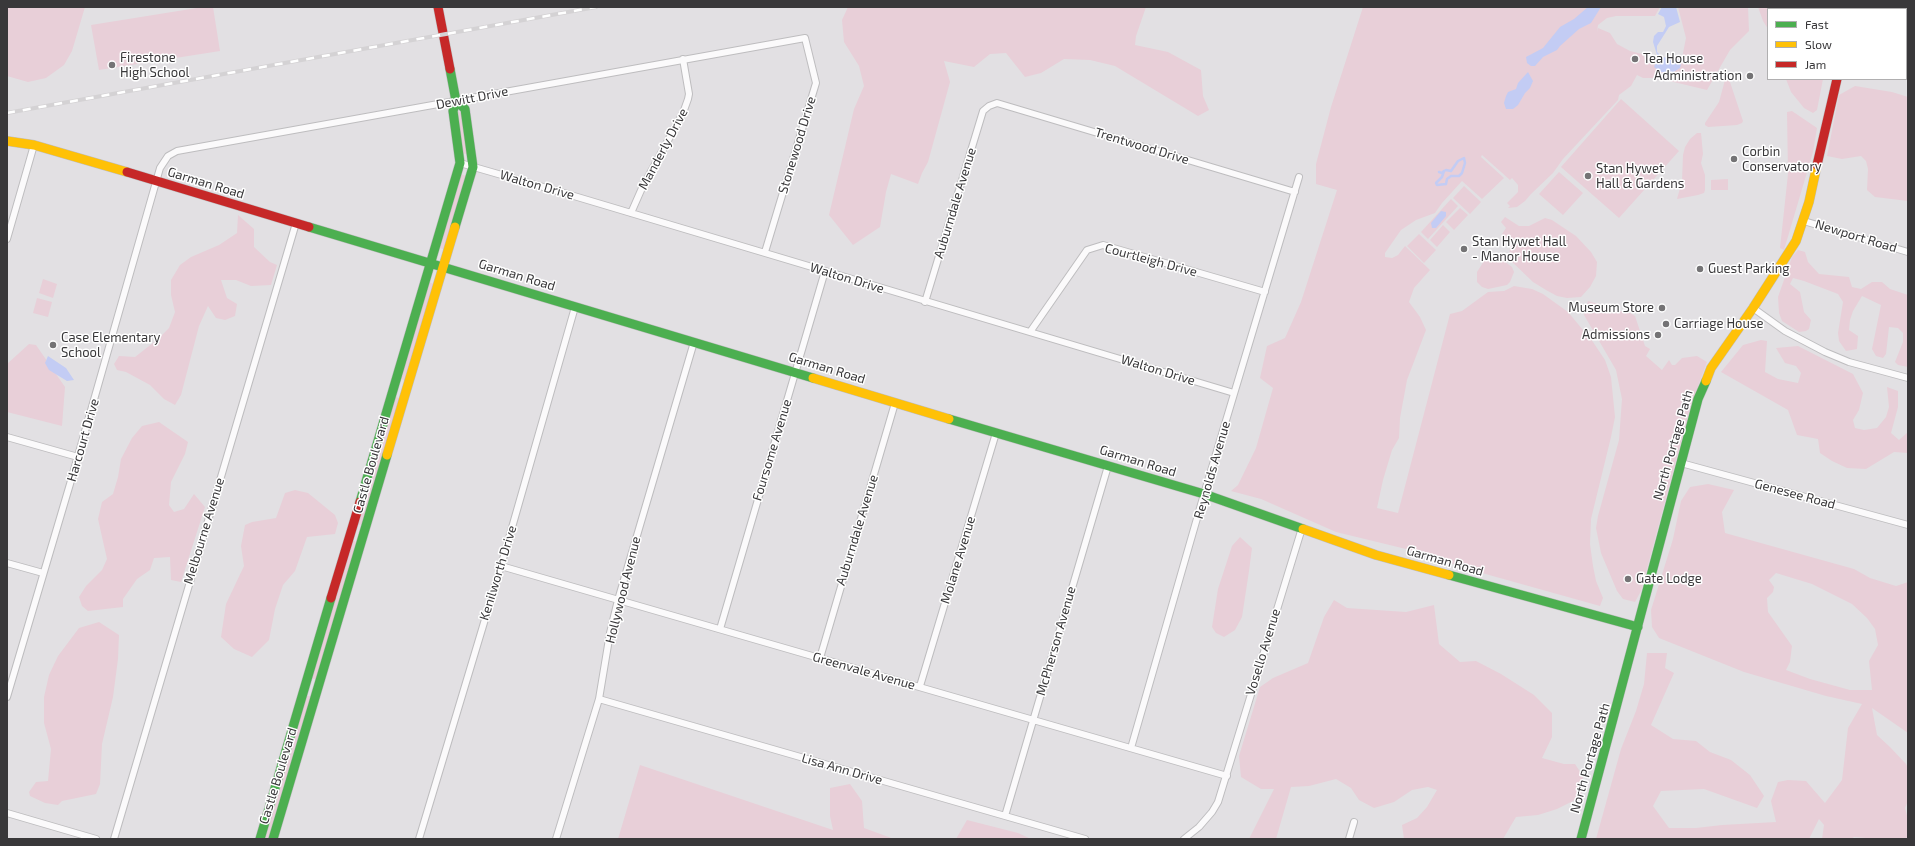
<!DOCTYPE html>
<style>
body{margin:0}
#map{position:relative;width:1915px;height:846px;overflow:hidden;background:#e2e0e3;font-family:"Exo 2",sans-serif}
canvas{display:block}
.frame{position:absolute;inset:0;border:8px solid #39383a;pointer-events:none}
.legend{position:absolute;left:1767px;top:8px;width:140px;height:72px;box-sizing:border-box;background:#fff;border:1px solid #b0afb0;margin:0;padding:5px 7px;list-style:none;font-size:12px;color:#39383a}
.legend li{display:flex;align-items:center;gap:8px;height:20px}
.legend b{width:20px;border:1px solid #b0afb0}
</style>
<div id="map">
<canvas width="1915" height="846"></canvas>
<div class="frame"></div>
<ul class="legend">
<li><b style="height:5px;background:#4caf50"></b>Fast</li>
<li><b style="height:5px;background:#ffc107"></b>Slow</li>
<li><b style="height:5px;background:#c62828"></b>Jam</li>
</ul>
</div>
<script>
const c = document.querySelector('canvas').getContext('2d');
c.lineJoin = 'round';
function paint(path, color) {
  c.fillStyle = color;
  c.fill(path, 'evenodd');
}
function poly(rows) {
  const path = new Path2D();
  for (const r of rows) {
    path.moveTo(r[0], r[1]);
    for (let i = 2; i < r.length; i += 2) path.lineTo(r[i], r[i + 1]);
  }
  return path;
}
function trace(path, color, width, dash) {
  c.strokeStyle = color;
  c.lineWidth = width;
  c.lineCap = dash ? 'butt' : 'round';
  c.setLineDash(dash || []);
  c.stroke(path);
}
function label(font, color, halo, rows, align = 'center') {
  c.font = font + ' "Exo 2",sans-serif';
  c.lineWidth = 3;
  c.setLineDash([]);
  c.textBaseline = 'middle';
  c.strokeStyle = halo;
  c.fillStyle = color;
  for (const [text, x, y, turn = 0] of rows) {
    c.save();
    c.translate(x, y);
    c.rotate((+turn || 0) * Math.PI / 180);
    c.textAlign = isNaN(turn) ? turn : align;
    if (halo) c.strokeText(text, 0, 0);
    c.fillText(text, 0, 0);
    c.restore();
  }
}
paint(poly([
 [7,7,85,7,72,51,64,65,46,78,28,82,7,76],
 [203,7,213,7,220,51,99,70,91,25],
 [848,7,1146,7,1136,36,1135,45,1168,52,1201,70,1203,96,1209,110,1198,116,1115,66,1090,60,1064,59,1041,73,1025,77,1006,53,990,54,974,67,944,61,950,82,928,162,922,173,918,184,891,174,886,192,880,227,853,245,829,215,854,109,864,86,859,66,844,42,842,20],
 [1363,7,1660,7,1655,16,1616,16,1607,18,1598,25,1597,32,1598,28,1610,33,1617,44,1630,51,1642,54,1647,61,1682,58,1686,38,1678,7,1748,7,1749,31,1730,50,1707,90,1657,78,1643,78,1637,75,1631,86,1619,95,1618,100,1563,159,1553,173,1531,194,1525,201,1517,207,1508,208,1510,206,1507,203,1518,192,1518,185,1512,178,1510,180,1482,155,1481,157,1504,178,1482,199,1462,181,1442,203,1435,213,1416,220,1401,230,1385,253,1385,257,1392,258,1398,255,1405,246,1430,270,1414,288,1409,302,1420,317,1426,330,1407,380,1400,418,1399,438,1392,450,1383,480,1377,508,1398,513,1450,314,1462,311,1488,292,1504,291,1514,286,1532,289,1543,294,1568,312,1593,342,1605,360,1611,377,1615,417,1611,437,1591,519,1590,544,1593,566,1596,581,1603,598,1600,606,1482,573,1406,549,1336,532,1261,499,1231,491,1238,485,1256,448,1273,388,1260,378,1267,346,1285,338,1301,302,1337,190,1316,184,1316,164,1331,107],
 [1758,7,1778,7,1786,9,1768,9,1768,29,1763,21],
 [1727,79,1730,82,1743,121,1742,123,1737,125,1708,127,1705,125,1705,123,1719,102,1725,80],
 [1786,79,1823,79,1817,110,1813,113,1804,108,1791,92],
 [1855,86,1892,92,1908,97,1908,201,1875,197,1867,190,1868,169,1866,161,1861,156,1842,159,1827,156,1839,95],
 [1621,99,1679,151,1619,218,1561,167],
 [458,111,461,113,468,150,466,154,461,153],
 [1792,111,1817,128,1813,152,1784,250,1780,248,1788,174,1787,112],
 [1697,133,1701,133,1703,154,1701,163,1705,175,1705,190,1704,193,1698,195,1677,199,1682,181,1683,155,1685,147,1690,139],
 [1559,172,1583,193,1563,215,1539,194],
 [461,174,466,176,444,249,442,249,439,247],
 [1728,179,1728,190,1711,190,1711,180],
 [1464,186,1481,202,1470,214,1453,198],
 [1451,199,1458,206,1428,239,1421,232],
 [1460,208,1468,215,1454,230,1446,222],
 [238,215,254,229,254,247,270,262,277,265,271,285,251,286,236,280,221,280,227,298,237,304,235,316,225,320,216,318,208,306,199,326,181,395,175,405,164,399,150,385,126,372,117,370,114,364,119,356,135,357,158,339,169,328,175,312,171,295,171,280,180,265,191,257,219,245,237,233],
 [1505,217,1519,226,1529,226,1545,218,1552,220,1576,236,1591,252,1597,262,1596,276,1590,287,1581,297,1567,298,1557,296,1546,290,1533,282,1508,258,1511,245,1502,234,1506,228,1501,222],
 [1443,225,1450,232,1437,247,1430,240],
 [1419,234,1436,250,1424,263,1407,246],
 [1798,250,1805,252,1808,262,1819,274,1849,277,1852,287,1861,289,1872,282,1882,282,1890,289,1908,295,1908,367,1898,365,1895,362,1903,342,1903,333,1898,328,1889,327,1886,354,1883,358,1876,356,1872,349,1881,305,1862,296,1853,311,1850,320,1849,330,1858,336,1857,349,1846,351,1839,341,1838,333,1843,302,1838,294,1804,281,1793,278,1790,284,1800,292,1804,312,1811,320,1809,329,1806,331,1799,332,1782,321,1779,313,1778,297,1792,257],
 [1495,258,1500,258,1512,267,1514,272,1510,282,1507,285,1488,289,1482,287,1477,282,1477,272,1484,261],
 [43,279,57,284,53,298,39,293],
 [429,282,434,284,405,381,401,379],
 [37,298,52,302,48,317,33,313],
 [1588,301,1598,304,1605,308,1630,313,1635,316,1645,346,1650,349,1646,356,1662,370,1669,360,1672,365,1675,365,1682,358,1697,356,1707,362,1691,405,1641,591,1635,602,1623,599,1617,591,1601,553,1596,528,1598,516,1619,440,1622,399,1616,370,1584,315],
 [1761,340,1767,341,1765,372,1778,379,1798,383,1801,373,1796,366,1785,363,1776,348,1798,346,1853,374,1863,393,1859,410,1853,420,1855,428,1864,430,1877,428,1886,417,1889,407,1887,387,1898,391,1898,407,1891,433,1899,440,1908,432,1908,453,1894,452,1866,469,1847,468,1832,461,1820,453,1818,439,1797,435,1788,410,1721,372,1743,345],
 [29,344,36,345,65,387,62,426,7,412,7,364],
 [395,396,400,399,363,524,359,525,357,524],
 [159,422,188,442,185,454,171,482,169,505,174,512,184,509,194,494,205,507,181,582,171,580,170,557,154,558,150,570,137,579,123,599,123,607,88,611,82,606,79,597,86,586,102,570,107,559,98,519,102,502,113,494,118,477,121,459,132,438,142,426],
 [1708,484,1734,490,1722,512,1725,533,1854,569,1870,578,1896,586,1908,582,1908,733,1872,708,1877,735,1890,747,1906,764,1908,768,1908,801,1905,808,1908,819,1908,838,1878,839,1854,837,1851,839,1822,839,1824,825,1819,819,1809,839,1596,839,1621,749,1636,711,1644,684,1647,653,1667,653,1665,668,1674,673,1651,725,1673,739,1696,741,1710,752,1731,760,1750,775,1764,796,1757,808,1704,789,1661,791,1653,806,1669,828,1696,828,1722,825,1776,822,1771,801,1778,782,1788,780,1806,781,1825,803,1842,780,1848,728,1862,704,1826,696,1744,672,1659,638,1652,627,1651,610,1673,539,1681,501,1690,487],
 [1776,573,1812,584,1852,604,1867,618,1875,629,1878,645,1869,661,1872,690,1850,690,1810,679,1786,670,1790,662,1792,646,1768,612,1767,598,1773,592,1774,587,1769,580],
 [295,490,308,493,335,515,338,523,335,534,307,537,295,571,283,585,275,609,269,640,252,657,234,649,221,637,226,604,244,566,241,546,245,525,252,522,276,518,285,493],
 [1240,537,1252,548,1249,571,1242,617,1235,630,1224,637,1216,633,1212,627,1218,589,1232,546],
 [353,541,355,541,356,544,317,679,313,679,312,677],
 [1334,600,1347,608,1406,612,1434,605,1439,644,1460,662,1476,661,1501,674,1534,695,1552,713,1552,737,1542,758,1564,764,1575,764,1583,776,1581,797,1557,809,1538,815,1516,817,1503,839,1404,839,1402,825,1417,818,1427,807,1437,790,1428,787,1412,790,1394,802,1374,808,1359,800,1351,788,1336,779,1309,786,1291,787,1276,839,1249,839,1274,789,1261,789,1241,777,1239,756,1260,687,1273,678,1308,663,1324,617],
 [99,622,119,635,118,659,113,697,102,744,100,784,96,794,62,801,58,805,45,803,30,796,29,792,36,782,48,781,51,749,44,723,44,697,49,675,58,656,79,628],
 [307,696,311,696,270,839,263,839],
 [640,765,833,830,830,816,830,788,850,784,862,801,864,828,894,839,618,839],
 [967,820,1018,833,1031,839,956,839]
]), '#e8cfd8');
paint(poly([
 [1588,7,1601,7,1591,23,1579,29,1560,46,1557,50,1543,57,1535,66,1531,66,1527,63,1526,57,1543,48,1560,27,1574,19],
 [1662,7,1676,7,1680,22,1669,27,1657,46,1657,52,1662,57,1682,60,1680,68,1672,73,1661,72,1654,67,1658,58,1653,42,1654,36,1658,32,1663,32,1666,26,1664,17,1658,14],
 [1528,72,1533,81,1530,88,1525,93,1518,105,1513,109,1506,109,1504,103,1506,96,1508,92,1516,89,1518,83],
 [1441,211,1446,212,1446,216,1436,228,1432,228,1431,223],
 [48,356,66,368,74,380,67,381,49,370,45,363]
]), '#c3ccf4');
trace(poly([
 [1439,172,1442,173,1444,171,1446,170,1451,171,1458,161,1464,158,1465,163,1462,173,1459,176,1451,176,1447,179,1446,184,1437,185,1436,183,1442,177,1444,171]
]), '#c3ccf4', 2.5);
const street = poly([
 [1906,44,1908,45],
 [460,163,564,193,1234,393],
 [631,213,642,188,683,113,688,99,689,94,683,59],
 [1804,221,1908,252],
 [7,239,34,145],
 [925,302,983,111,989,106,997,103,1295,192],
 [1753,308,1785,331,1825,352,1849,362,1908,378],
 [1030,332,1087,250,1103,245,1265,292],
 [7,437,78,457],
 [1681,463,1908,525],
 [7,563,43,573],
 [501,566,1227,776],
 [720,629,825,271],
 [820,658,895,403],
 [920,686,996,433],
 [7,697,70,484,160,168,168,156,177,151,805,38,816,83,765,252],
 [599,699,1085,839],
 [1131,748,1204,494,1299,177],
 [7,813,96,839],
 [1005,816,1108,466],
 [114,839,296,223],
 [419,839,501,566,575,307],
 [556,839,599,699,610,633,618,600,694,342],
 [1184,839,1199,827,1212,812,1218,802,1302,528],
 [1349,839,1354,822]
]);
const fast = poly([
 [1853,9,1854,7],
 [309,227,813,378],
 [455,227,473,167,465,109,456,101],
 [949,419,1204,494,1303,529],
 [360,502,460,163,453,111,456,101,450,69],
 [1449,575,1638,627],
 [260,839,331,598],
 [273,839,387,455],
 [1581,839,1698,399,1706,381]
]);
const slow = poly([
 [7,141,34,145,127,172],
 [813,378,949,419],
 [1706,381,1711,368,1753,308,1796,241,1809,202,1817,165],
 [387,455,455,227],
 [1303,529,1376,555,1449,575]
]);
const jam = poly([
 [438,7,450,69],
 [1817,165,1837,79],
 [127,172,309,227],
 [331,598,360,502]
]);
trace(street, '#bebdbf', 8);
trace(fast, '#bebdbf', 10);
trace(slow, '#bebdbf', 10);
trace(jam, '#bebdbf', 10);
trace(street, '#fbfafb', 6);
trace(fast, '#4caf50', 9);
trace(slow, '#ffc107', 9);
trace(jam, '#c62828', 9);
const rail = poly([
 [7,113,596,7]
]);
trace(rail, '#d4d2d4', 4);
trace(rail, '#fff', 2.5, [8]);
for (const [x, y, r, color] of [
 [1635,59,4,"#747375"],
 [112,65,4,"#747375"],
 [1750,76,4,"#747375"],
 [1734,159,4,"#747375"],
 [1588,176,4,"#747375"],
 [1464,249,4,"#747375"],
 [1700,269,4,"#747375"],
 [1662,308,4,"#747375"],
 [1666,324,4,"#747375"],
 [1658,335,4,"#747375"],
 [53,345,4,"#747375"],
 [1628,579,4,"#747375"]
]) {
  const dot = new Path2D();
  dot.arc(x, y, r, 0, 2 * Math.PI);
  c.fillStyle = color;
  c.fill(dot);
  trace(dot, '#fff', 1.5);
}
label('13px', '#39383a', '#fff', [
 ["Firestone",120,58],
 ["High School",120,73],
 ["Tea House",1643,59],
 ["Administration",1742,76,"right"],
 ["Corbin",1742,152],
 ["Conservatory",1742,167],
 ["Stan Hywet",1596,169],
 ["Hall & Gardens",1596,184],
 ["Stan Hywet Hall",1472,242],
 ["- Manor House",1472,257],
 ["Guest Parking",1708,269],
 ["Museum Store",1654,308,"right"],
 ["Carriage House",1674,324],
 ["Admissions",1650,335,"right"],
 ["Case Elementary",61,338],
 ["School",61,353],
 ["Gate Lodge",1636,579]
], 'left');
label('13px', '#39383a', '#fff', [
 ["Dewitt Drive",472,98,-11],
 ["Stonewood Drive",797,145,-73],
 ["Trentwood Drive",1142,146,17],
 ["Manderly Drive",663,149,-62],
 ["Garman Road",206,183,17],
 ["Walton Drive",537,185,16],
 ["Auburndale Avenue",955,203,-73],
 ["Newport Road",1856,236,17],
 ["Courtleigh Drive",1151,260,15],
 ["Garman Road",517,275,17],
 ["Walton Drive",847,278,17],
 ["Garman Road",827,368,17],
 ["Walton Drive",1158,370,17],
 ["Harcourt Drive",83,440,-74],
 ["North Portage Path",1673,445,-74],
 ["Foursome Avenue",772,450,-73],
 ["Garman Road",1138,461,17],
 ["Castle Boulevard",371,465,-74],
 ["Reynolds Avenue",1212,470,-74],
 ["Genesee Road",1795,494,15],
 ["Auburndale Avenue",857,530,-73],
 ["Melbourne Avenue",204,531,-73],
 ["Molane Avenue",958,560,-73],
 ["Garman Road",1445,561,16],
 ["Kenilworth Drive",498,573,-73],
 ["Hollywood Avenue",623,590,-76],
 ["McPherson Avenue",1056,641,-74],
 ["Vosello Avenue",1263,652,-73],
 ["Greenvale Avenue",864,671,16],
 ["North Portage Path",1590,758,-74],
 ["Lisa Ann Drive",842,769,16],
 ["Castle Boulevard",278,776,-73]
]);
</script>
